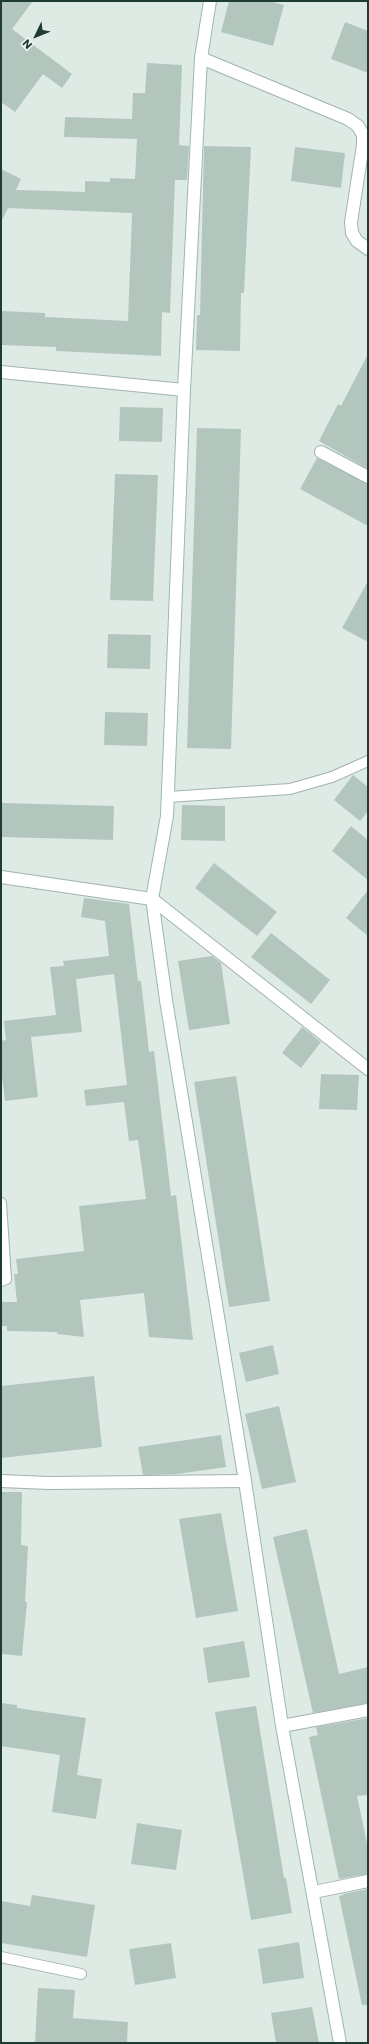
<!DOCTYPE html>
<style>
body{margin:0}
#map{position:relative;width:369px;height:2044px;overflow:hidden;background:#deebe5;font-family:Poppins,sans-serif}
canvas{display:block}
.frame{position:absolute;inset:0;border:2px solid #1e3c34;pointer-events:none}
.north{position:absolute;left:16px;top:16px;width:40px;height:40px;-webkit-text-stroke:3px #eef7f3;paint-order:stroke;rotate:227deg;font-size:11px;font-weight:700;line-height:16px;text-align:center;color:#1e3c34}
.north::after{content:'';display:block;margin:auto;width:14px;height:18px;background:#1e3c34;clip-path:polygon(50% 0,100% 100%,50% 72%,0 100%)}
</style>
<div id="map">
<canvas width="369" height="2044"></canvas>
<div class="frame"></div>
<div class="north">N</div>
</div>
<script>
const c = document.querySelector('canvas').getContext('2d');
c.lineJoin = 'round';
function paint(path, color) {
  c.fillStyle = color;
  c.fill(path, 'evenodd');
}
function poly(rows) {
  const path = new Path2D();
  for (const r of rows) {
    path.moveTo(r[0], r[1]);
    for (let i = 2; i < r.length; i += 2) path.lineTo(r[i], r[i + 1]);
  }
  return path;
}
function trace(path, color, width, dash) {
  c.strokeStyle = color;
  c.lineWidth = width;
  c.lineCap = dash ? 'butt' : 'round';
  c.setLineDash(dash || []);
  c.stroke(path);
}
paint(poly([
 [1,1,33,1,12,29,72,74,62,88,43,74,15,112,1,102],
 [229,1,269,1,284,5,273,46,221,32],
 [345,22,368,31,368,73,331,59],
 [147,63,182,65,179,145,189,146,187,180,175,180,170,313,162,312,161,356,56,351,56,347,2,345,2,311,45,313,45,317,128,321,132,213,8,208,1,222,1,169,21,179,16,190,85,192,85,181,110,182,110,178,135,179,137,139,64,137,65,117,132,119,133,93,145,93],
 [204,146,251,147,244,293,241,293,240,351,196,350,197,315,200,315],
 [295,147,345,153,341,188,291,181],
 [368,354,368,469,319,441,338,404,341,406],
 [120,407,163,408,162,442,119,441],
 [197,428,241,429,231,749,187,748],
 [317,458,368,484,368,526,300,489],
 [115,474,158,475,153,601,110,600],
 [368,581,368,642,342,628],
 [108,634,151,635,150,669,107,668],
 [105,712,148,713,147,746,104,745],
 [353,775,368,787,368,811,360,821,334,800],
 [1,803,114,806,113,840,1,837],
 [182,805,225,806,225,841,181,840],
 [351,826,368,840,368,880,332,851],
 [214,863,277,912,257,936,195,888],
 [368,890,368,936,346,918],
 [84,898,129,904,138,981,141,981,149,1052,154,1051,171,1196,176,1195,193,1340,149,1337,144,1293,80,1300,84,1337,57,1334,57,1332,7,1331,7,1326,1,1326,1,1302,17,1302,14,1274,18,1274,16,1259,84,1251,79,1206,146,1199,138,1140,129,1141,124,1102,86,1106,84,1090,127,1085,114,974,76,979,82,1032,31,1037,38,1097,5,1101,1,1068,1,1041,6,1040,4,1021,56,1015,50,967,64,966,63,961,109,956,105,921,81,917],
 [271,933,330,980,311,1004,251,957],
 [212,956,221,963,230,1024,189,1030,178,961],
 [302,1027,321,1042,301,1068,282,1053],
 [321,1074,359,1075,357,1110,319,1109],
 [236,1076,270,1301,229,1307,194,1082],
 [273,1345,279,1374,246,1382,239,1353],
 [94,1376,102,1447,1,1458,1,1386],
 [279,1406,296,1482,262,1489,245,1414],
 [221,1435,226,1467,177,1474,143,1475,138,1447],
 [1,1492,22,1492,21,1545,28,1546,25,1602,27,1602,22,1656,1,1654],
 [221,1513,238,1611,196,1618,179,1519],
 [307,1529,339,1674,368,1667,368,1703,313,1713,273,1537],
 [244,1641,250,1677,208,1683,203,1648],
 [1,1703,17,1705,17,1708,86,1718,77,1775,102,1779,96,1819,52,1812,60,1755,1,1746],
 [256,1706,284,1878,286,1878,292,1913,251,1920,215,1712],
 [368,1718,368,1795,357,1796,368,1848,368,1874,339,1879,309,1737,318,1735,316,1727],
 [137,1823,182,1830,176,1870,131,1864],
 [368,1889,368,2005,362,2005,339,1896,343,1895,343,1894],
 [32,1895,95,1905,87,1957,1,1943,1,1901,30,1906],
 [299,1942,304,1978,263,1984,258,1949],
 [171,1943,176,1978,135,1985,129,1949],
 [38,1988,75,1990,73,2018,128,2022,127,2043,35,2043],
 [312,2007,319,2043,276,2043,271,2013]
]), '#b3c6be');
const lane = poly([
 [168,797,290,789,332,777,368,761],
 [1,1203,6,1279,1,1281],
 [1,1957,81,1974]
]);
const street = poly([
 [201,58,348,119,358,126,363,135,363,145,351,222,352,233,357,241,368,249],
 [1,372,184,390],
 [321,452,368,477],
 [1,877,152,899,368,1069],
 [1,1481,49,1483,245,1481],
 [282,1726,368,1710],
 [314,1892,368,1881]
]);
const secondary = poly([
 [210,1,201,58,184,390,167,816,152,899,166,1000,245,1481,282,1726,340,2043]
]);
trace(lane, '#a1b3ac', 12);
trace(street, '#a1b3ac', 14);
trace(secondary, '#9cb8ae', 14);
trace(lane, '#fff', 10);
trace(street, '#fff', 12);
trace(secondary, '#fff', 12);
</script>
